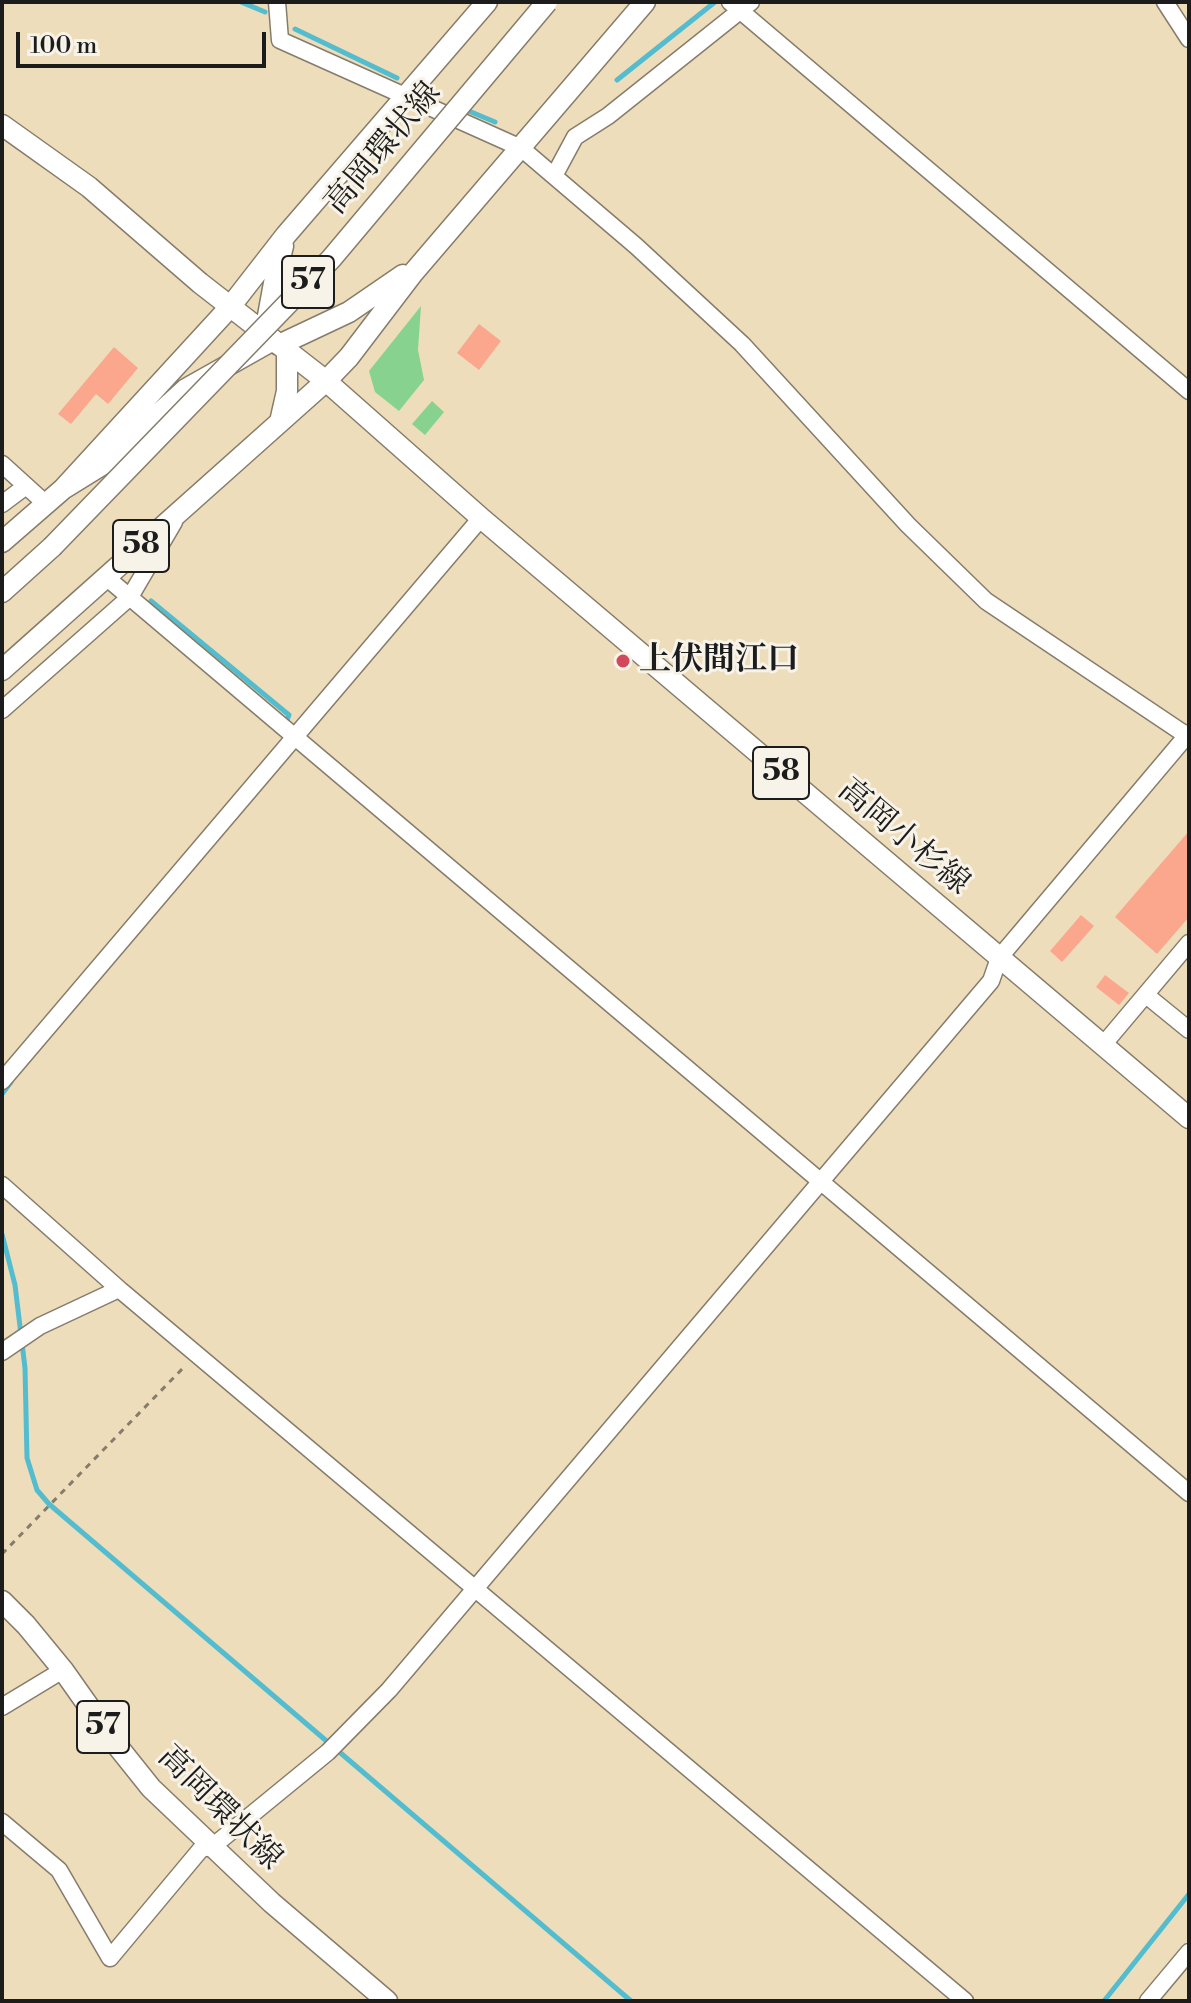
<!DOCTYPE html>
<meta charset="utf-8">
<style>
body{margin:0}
#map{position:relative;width:1191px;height:2003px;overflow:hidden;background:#eeddba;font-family:"Libre Bodoni",serif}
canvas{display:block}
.frame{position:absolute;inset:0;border:4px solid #1c1c1c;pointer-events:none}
.scale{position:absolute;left:16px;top:32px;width:250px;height:36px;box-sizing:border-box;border:4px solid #1c1c1c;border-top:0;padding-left:10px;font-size:24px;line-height:28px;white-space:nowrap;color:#1c1c1c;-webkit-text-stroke:6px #f7f3e8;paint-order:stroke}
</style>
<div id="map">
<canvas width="1191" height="2003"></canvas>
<div class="frame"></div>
<div class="scale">100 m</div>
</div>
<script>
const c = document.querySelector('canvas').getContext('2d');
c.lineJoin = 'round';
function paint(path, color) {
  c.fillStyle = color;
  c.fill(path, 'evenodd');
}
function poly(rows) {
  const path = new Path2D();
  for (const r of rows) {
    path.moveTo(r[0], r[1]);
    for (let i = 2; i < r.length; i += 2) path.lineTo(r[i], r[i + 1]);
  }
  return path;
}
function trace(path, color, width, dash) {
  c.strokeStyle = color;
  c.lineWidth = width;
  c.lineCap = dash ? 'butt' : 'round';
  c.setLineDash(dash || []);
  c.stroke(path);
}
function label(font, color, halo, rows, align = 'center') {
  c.font = font + ' "Libre Bodoni","Noto Serif JP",serif';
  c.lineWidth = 6;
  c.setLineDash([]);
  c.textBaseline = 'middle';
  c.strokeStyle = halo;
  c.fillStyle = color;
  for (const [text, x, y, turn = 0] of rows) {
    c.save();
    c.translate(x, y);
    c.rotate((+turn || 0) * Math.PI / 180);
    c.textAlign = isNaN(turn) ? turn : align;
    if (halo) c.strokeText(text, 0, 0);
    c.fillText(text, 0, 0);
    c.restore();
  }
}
paint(poly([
 [421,306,418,350,424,380,399,411,375,392,369,371],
 [432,401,444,412,425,435,412,424]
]), '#87d28e');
trace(poly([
 [241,2,265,12],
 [295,29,397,78],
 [617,80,715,2],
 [464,109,495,122],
 [151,601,289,715,285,725],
 [2,1094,11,1082],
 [2,1234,15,1285,25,1368,27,1458,37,1490,49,1504,631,2001],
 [1104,2001,1189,1894]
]), '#53bdcf', 5);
paint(poly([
 [479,324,501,341,479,370,457,353],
 [114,347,138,368,108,404,96,394,71,424,58,414],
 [1189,831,1189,917,1157,954,1115,917],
 [1081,915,1094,926,1062,962,1050,951],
 [1105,975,1129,993,1119,1005,1096,987]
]), '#fba78e');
const minor = poly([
 [277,2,280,40,521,148,636,246,742,344,908,525,986,601,1189,737],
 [730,2,1189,391],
 [1165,2,1189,39],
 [554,176,575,137,608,116,751,2],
 [2,464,45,503],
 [2,504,26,486],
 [107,578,1189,1493],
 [2,710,130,597,174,522],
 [1146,995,1189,1030],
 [1103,1045,1189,943],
 [2,1081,481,518],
 [2,1185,119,1289,965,2001],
 [2,1352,40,1326,119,1289],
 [2,1707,63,1670],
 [2,1822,59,1870,110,1958,201,1849,212,1847,328,1752,389,1690,991,981,999,958,1189,733],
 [1148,2001,1189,1952]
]);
const major = poly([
 [2,125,89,187,200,283,326,381,481,518,1189,1118],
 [265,332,274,283,283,246],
 [279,345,349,312,403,275],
 [280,422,287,391,287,352],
 [63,489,230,307,286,235,487,2],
 [2,542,63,489,105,463,186,389,273,340],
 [2,592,52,547],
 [2,670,326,381,349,357,413,273,645,2],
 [2,1601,26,1625,63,1670,111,1738,151,1788,272,1903,387,2001]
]);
trace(minor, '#857c6b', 19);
trace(major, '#857c6b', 23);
trace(poly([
 [2,1554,186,1365]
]), '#857c6b', 3, [6, 6]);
trace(minor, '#fff', 16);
trace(major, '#fff', 20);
const majorBridge = poly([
 [52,547,331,259,547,2]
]);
trace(majorBridge, '#857c6b', 23, []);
trace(majorBridge, '#fff', 20);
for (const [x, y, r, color] of [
 [623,661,8,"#d1495b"]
]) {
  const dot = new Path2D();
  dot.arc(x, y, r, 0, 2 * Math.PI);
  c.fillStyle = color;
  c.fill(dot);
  trace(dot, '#f7f3e8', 3);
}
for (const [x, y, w] of [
 [308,282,52],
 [141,546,56],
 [781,773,56],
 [103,1727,52]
]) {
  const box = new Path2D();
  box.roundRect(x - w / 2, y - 26, w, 52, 6);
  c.fillStyle = '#f7f3e8';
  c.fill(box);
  trace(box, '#1c1c1c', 2);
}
label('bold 30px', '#1c1c1c', null, [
 ["57",308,282],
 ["58",141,546],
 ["58",781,773],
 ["57",103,1727]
]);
label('32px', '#1c1c1c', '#f7f3e8', [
 ["高岡環状線",384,149,-50],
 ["高岡小杉線",903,838,40],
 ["高岡環状線",219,1809,45]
]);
label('bold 32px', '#1c1c1c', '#f7f3e8', [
 ["上伏間江口",639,661]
], 'left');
</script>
